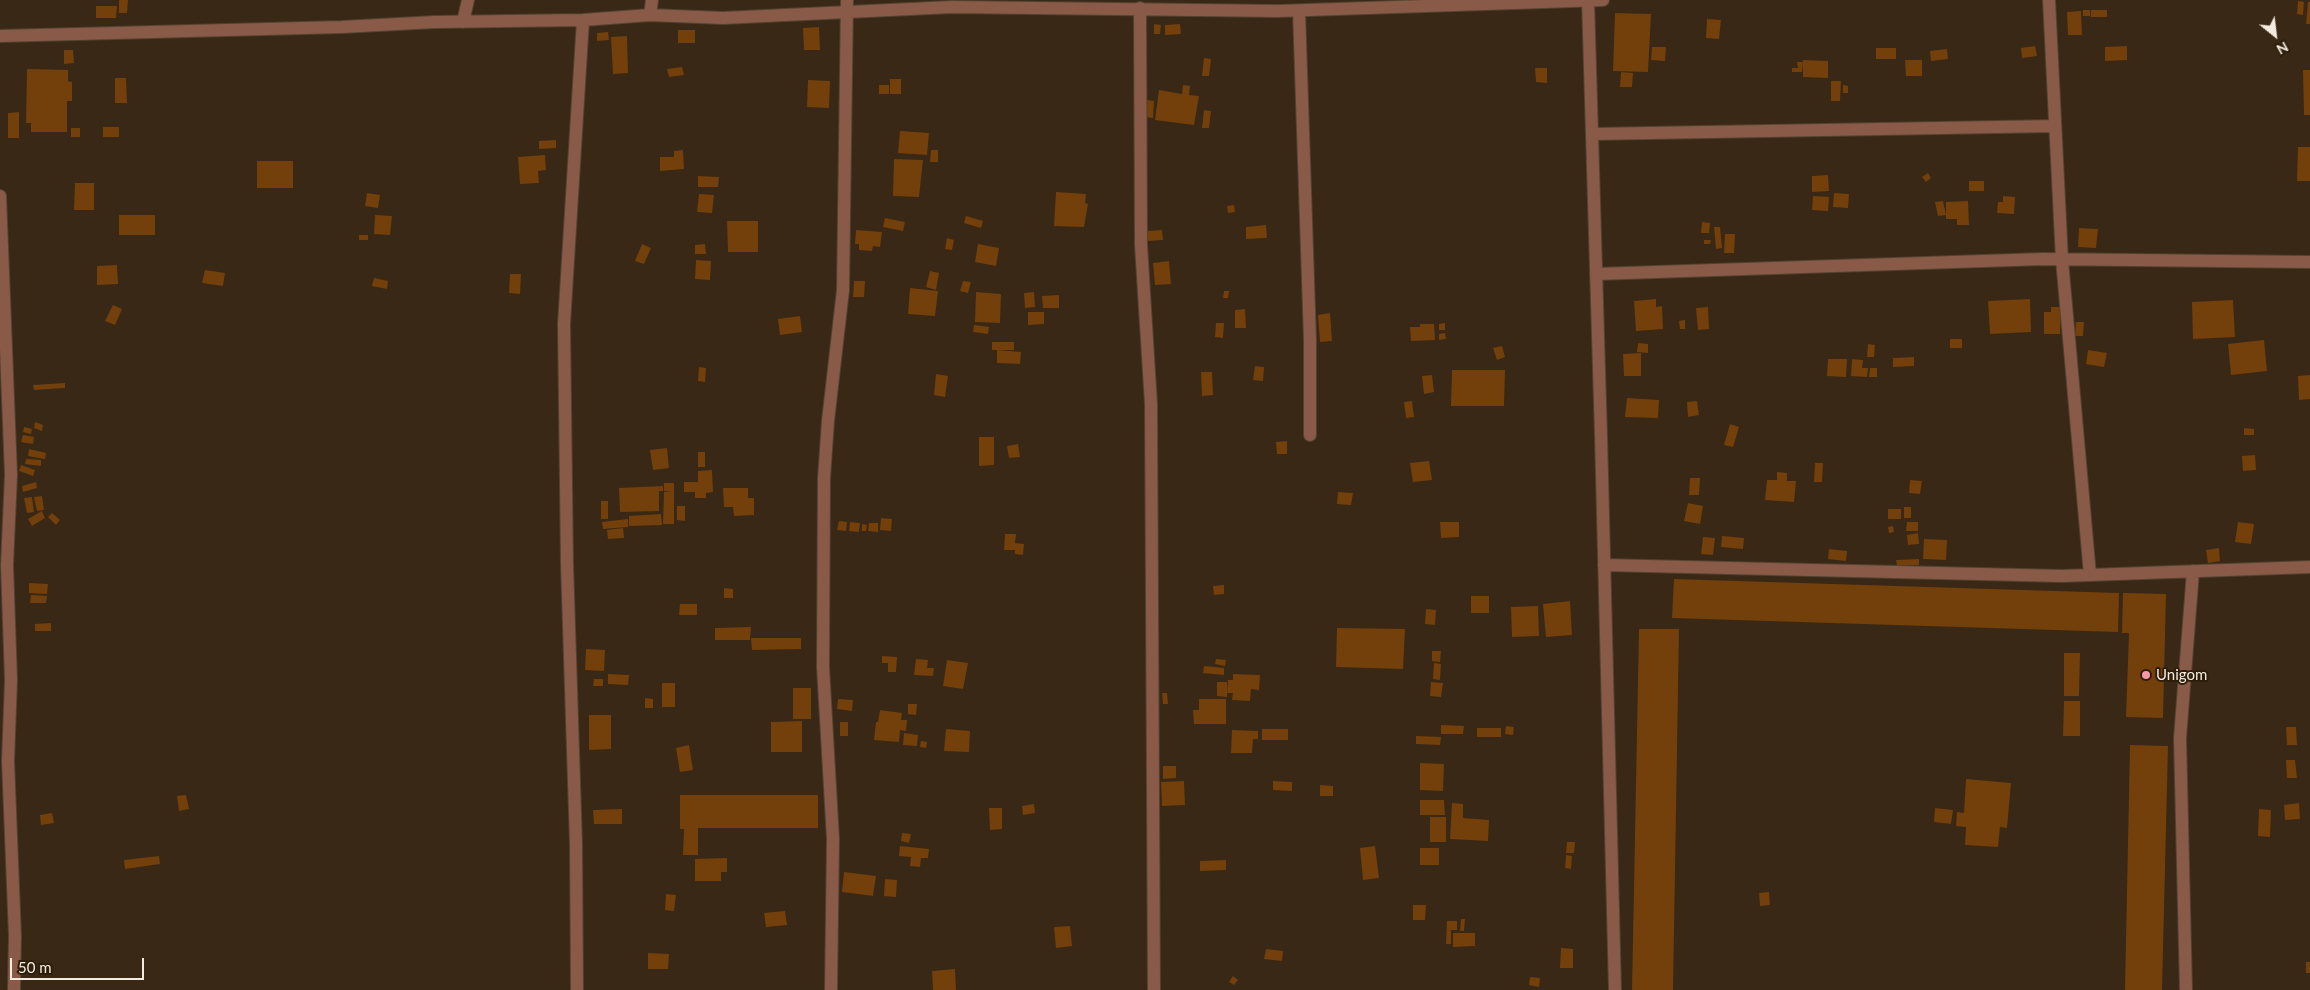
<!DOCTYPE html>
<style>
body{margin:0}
#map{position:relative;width:2310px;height:990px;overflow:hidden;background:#382815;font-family:Lato,sans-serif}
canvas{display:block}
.north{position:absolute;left:2250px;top:10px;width:50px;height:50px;-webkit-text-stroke:4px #2d1e0b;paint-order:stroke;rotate:151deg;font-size:14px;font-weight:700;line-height:20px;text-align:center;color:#f5eade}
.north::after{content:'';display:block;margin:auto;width:18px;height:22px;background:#f5eade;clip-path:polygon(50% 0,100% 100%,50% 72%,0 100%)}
.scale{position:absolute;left:10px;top:958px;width:134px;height:22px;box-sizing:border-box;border:2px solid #f5eade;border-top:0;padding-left:6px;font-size:15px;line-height:18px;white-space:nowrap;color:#f5eade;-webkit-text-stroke:4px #2d1e0b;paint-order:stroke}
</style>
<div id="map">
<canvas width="2310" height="990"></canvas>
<div class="north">N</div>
<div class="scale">50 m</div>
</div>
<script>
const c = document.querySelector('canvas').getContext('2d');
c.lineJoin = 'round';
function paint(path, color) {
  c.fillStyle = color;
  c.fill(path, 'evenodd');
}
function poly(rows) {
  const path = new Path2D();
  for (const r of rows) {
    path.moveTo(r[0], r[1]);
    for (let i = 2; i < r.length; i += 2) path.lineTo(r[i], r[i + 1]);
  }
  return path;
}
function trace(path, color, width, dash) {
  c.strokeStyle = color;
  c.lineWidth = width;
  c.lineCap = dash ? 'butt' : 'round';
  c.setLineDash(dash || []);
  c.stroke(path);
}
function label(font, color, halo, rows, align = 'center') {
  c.font = font + ' Lato,sans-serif';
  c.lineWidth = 4;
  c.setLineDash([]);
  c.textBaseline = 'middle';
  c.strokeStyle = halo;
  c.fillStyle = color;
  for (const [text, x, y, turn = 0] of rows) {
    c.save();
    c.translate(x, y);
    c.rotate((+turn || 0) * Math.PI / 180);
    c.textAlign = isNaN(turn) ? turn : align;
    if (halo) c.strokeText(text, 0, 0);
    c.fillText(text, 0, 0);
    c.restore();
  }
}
paint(poly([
 [119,0,128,0,127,13,119,13],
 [2298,1,2304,2,2303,15,2297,14],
 [2308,2,2310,2,2310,24,2306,24],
 [96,6,117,6,116,18,96,18],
 [2083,10,2090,10,2090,16,2083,16],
 [2091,10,2107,10,2107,17,2091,17],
 [2081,11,2082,35,2068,35,2067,12],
 [1615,13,1651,14,1648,72,1613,71],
 [1707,19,1721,20,1719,39,1706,38],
 [1154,24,1161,25,1160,34,1154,34],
 [1180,24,1181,34,1165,35,1165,25],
 [819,27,820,50,804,50,803,28],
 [678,30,695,30,695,43,678,43],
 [608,32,609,40,597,41,597,33],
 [627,36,628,73,613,74,611,37],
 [2035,46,2037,56,2022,58,2021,48],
 [2127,46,2127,60,2105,61,2105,47],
 [1652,47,1666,47,1665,61,1651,60],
 [1876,48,1896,48,1896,59,1876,59],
 [1947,49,1948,59,1931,61,1930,51],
 [64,50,73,50,74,63,64,64],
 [1204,58,1211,59,1209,76,1202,76],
 [1803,60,1828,61,1828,78,1803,77],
 [1905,60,1922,60,1922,76,1906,76],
 [1797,62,1803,62,1802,72,1792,72,1792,68,1798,68],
 [682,67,684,75,669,77,667,69],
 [1535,68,1547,68,1547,83,1536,82],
 [27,69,68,70,68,81,72,82,72,101,67,101,67,132,31,132,31,123,26,123],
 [2303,70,2310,70,2310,115,2304,115],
 [1621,72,1633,73,1632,87,1620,87],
 [115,78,126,78,127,103,115,103],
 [890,79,901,79,901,94,890,94],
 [808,80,830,81,829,108,807,107],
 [1831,81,1841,81,1840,101,1831,101],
 [879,85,889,85,889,94,879,94],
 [1183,85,1190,86,1189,95,1199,96,1194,125,1155,120,1159,90,1182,94],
 [1843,85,1848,86,1848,93,1843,93],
 [1147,100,1154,101,1153,118,1146,117],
 [1204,110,1211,111,1209,128,1202,128],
 [19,112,19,138,8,138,8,113],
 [103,127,119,127,119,137,103,137],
 [71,128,80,128,80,137,71,137],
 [900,131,929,133,927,155,898,153],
 [556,140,556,148,539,149,539,141],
 [2298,147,2310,147,2310,181,2297,181],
 [683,150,684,169,660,171,660,157,674,157,674,151],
 [931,150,938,150,938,162,930,162],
 [545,155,546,170,538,171,539,183,520,184,518,157],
 [894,159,923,160,919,197,893,196],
 [257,161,293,161,293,188,257,188],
 [1928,173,1931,178,1926,182,1922,177],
 [1828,175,1829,191,1812,192,1812,176],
 [698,176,719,177,718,187,698,187],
 [1969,181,1984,181,1984,191,1969,191],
 [75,183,94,183,94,210,74,210],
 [1056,192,1086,194,1085,203,1088,204,1084,227,1054,226],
 [367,193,380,195,378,208,365,206],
 [1834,193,1849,194,1848,208,1833,207],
 [699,194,714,195,712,213,697,212],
 [1813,196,1829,197,1828,211,1812,210],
 [2003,196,2015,197,2014,214,1997,213,1998,202,2003,202],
 [1943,201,1946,215,1938,216,1935,202],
 [1968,201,1969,225,1957,225,1957,219,1946,219,1946,202],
 [1234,205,1235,212,1228,213,1227,206],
 [119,215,155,215,155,235,119,235],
 [375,215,392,216,390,235,374,234],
 [966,216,983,221,981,228,964,223],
 [885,218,905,222,903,231,883,227],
 [727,221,758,221,758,252,728,252],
 [1702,222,1710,223,1709,233,1701,233],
 [1266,225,1267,238,1246,239,1246,227],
 [1714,227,1720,227,1722,248,1716,249],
 [2079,228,2098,229,2096,248,2078,247],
 [856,230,882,232,880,247,873,246,872,251,859,250,859,244,855,244],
 [1162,230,1163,240,1148,241,1147,231],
 [1725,234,1735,234,1734,253,1724,253],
 [359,235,368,235,368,240,359,240],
 [947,238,954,240,952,250,945,249],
 [1704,240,1711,240,1710,244,1704,244],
 [642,244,651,248,644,264,635,261],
 [705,244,706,254,695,254,695,245],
 [978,244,999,248,996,266,975,262],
 [696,260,711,261,710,280,695,279],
 [1169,261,1171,284,1155,285,1153,263],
 [117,265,118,284,97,285,97,266],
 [205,270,225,273,223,286,202,283],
 [930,271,939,273,936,290,926,287],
 [510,274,521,274,520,294,509,293],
 [374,278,388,281,387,289,372,286],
 [854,281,865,281,864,297,853,297],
 [963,281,971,282,968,293,960,291],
 [910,288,938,291,935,316,908,314],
 [1224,291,1229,291,1228,298,1223,298],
 [976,292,1001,294,1000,323,975,322],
 [1034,292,1035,307,1025,308,1024,293],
 [1059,295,1059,308,1043,308,1042,296],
 [1656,299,1656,307,1662,306,1663,329,1636,331,1634,301],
 [2030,299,2031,332,1990,334,1988,301],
 [2233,300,2235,337,2193,339,2192,302],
 [113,305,122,309,115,325,105,321],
 [1708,307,1709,329,1698,330,1696,308],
 [2051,307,2061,307,2060,334,2044,334,2044,312,2051,312],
 [1245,309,1246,328,1235,328,1235,310],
 [1028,312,1044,312,1044,324,1028,325],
 [1330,313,1332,341,1320,342,1318,315],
 [800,316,802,332,780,335,778,319],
 [1685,320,1685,329,1680,329,1679,321],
 [2076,322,2084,322,2083,336,2075,336],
 [1216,323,1224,323,1223,338,1215,337],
 [1445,323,1445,330,1439,330,1439,324],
 [1420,324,1434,324,1435,340,1411,341,1410,327,1420,327],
 [974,325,989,327,988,334,973,332],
 [1445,333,1446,339,1439,340,1439,334],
 [1950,339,1962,339,1962,348,1950,348],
 [2264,340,2267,371,2231,375,2228,344],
 [992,342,1014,342,1014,350,992,350],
 [1638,343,1648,344,1648,353,1637,352],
 [1868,344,1875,345,1874,357,1867,357],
 [1502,346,1505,357,1497,360,1493,348],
 [997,350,1021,352,1020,364,997,363],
 [2088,350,2107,353,2104,367,2086,364],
 [1641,353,1641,376,1624,376,1623,354],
 [1914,357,1914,366,1893,367,1893,358],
 [1828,359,1847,359,1846,377,1827,376],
 [1852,359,1863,360,1862,368,1868,368,1867,377,1851,376],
 [1255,366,1264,367,1263,381,1253,380],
 [699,367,706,368,705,382,698,381],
 [1870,368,1877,368,1877,377,1869,377],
 [1452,370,1505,370,1504,406,1451,406],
 [1201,372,1212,372,1213,395,1202,396],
 [936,374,948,376,945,397,934,395],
 [1432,375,1434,392,1424,394,1422,376],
 [2310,375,2310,399,2299,400,2298,376],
 [65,383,65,388,34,390,33,385],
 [1627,398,1659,400,1658,418,1625,417],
 [1412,401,1414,417,1406,418,1404,402],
 [1697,401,1699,415,1688,417,1687,402],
 [35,422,43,425,42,431,34,428],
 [1730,424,1739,427,1733,447,1724,445],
 [24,427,32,429,31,434,23,432],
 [2244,428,2254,429,2254,435,2244,435],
 [23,435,34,437,33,444,21,442],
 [979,437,994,437,994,465,979,466],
 [1287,441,1287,454,1277,454,1276,442],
 [1018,444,1020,457,1009,458,1007,446],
 [667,448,669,468,653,470,650,450],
 [29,449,46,453,45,459,28,456],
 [698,452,705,452,705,467,698,467],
 [2255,455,2256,470,2243,471,2242,456],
 [26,459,41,460,41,466,25,464],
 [1429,461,1432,480,1413,482,1410,463],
 [1815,463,1823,463,1822,482,1814,482],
 [21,465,35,470,33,476,19,471],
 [712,470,713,492,706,493,706,498,695,498,695,492,684,492,684,482,698,482,698,471],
 [1777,472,1787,473,1787,481,1796,481,1794,502,1765,500,1767,480,1777,480],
 [1690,478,1700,478,1699,495,1689,495],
 [1910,480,1922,481,1920,494,1909,493],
 [36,482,37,488,23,492,22,486],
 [664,483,674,483,674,524,663,524,664,492,671,492,664,491],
 [663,486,663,491,659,491,659,511,620,512,619,488],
 [723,488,748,488,748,498,754,498,754,515,734,516,733,507,724,507],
 [1338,492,1353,493,1351,505,1337,504],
 [42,496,44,510,37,511,34,497],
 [32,497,34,512,27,513,24,498],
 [601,501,608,501,608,519,601,519],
 [1688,503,1703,506,1700,524,1684,521],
 [677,506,685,506,685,521,677,520],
 [1904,507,1911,507,1911,518,1904,518],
 [1888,509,1901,509,1901,519,1888,519],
 [42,511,45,518,32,526,28,519],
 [52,513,60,520,56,525,48,517],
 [661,514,662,525,629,526,629,516],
 [881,518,892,519,891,531,880,530],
 [628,519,628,527,603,529,602,522],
 [839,521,847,522,846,531,837,530],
 [850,522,860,523,859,532,849,531],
 [1440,522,1459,522,1459,537,1441,538],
 [1907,522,1918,522,1918,531,1906,531],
 [2238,522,2254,524,2251,544,2235,542],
 [869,523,878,523,878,532,868,531],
 [862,524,867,525,866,531,862,531],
 [1893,526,1894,532,1889,533,1888,527],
 [623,528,624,538,608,539,607,530],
 [1918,533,1919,544,1908,545,1907,535],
 [1005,534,1016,534,1015,543,1024,544,1023,555,1015,554,1015,550,1004,550],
 [1722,536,1744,538,1743,549,1721,547],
 [1703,537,1715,538,1713,555,1701,554],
 [1924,539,1947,540,1946,560,1923,559],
 [2219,548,2220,561,2208,563,2206,550],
 [1829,549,1847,551,1846,561,1828,559],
 [1919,559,1919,565,1897,566,1896,560],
 [1674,579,2119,593,2118,632,1672,618],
 [29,583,48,584,47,594,29,593],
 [1224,585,1224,594,1214,595,1213,586],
 [724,588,733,589,733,598,724,598],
 [2123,593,2166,594,2163,718,2126,717,2129,633,2122,633],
 [31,595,47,596,46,603,30,603],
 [1471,596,1489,596,1489,613,1471,613],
 [1570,601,1572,635,1546,637,1543,604],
 [680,604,697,604,697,615,679,615],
 [1538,606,1539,636,1512,637,1511,607],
 [1426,609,1436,610,1435,625,1425,624],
 [51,623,51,631,35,631,35,624],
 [751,627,750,640,715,640,715,628],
 [1337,628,1405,629,1403,669,1336,667],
 [1639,629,1679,629,1673,990,1632,990],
 [751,638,801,638,801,649,752,650],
 [586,649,605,650,604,671,585,670],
 [1432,651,1441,651,1440,662,1432,661],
 [2064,653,2080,653,2079,696,2064,696],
 [882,656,897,657,896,672,888,672,888,663,882,663],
 [916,659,928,660,927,668,934,668,933,676,914,675],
 [1216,659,1226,660,1225,666,1215,664],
 [947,660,968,663,963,689,943,686],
 [1434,663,1441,664,1440,680,1433,679],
 [1204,666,1224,668,1224,675,1203,673],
 [608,674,629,675,628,685,608,684],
 [1233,674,1260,675,1259,690,1251,689,1250,701,1232,700,1233,693,1227,693,1228,680,1233,680],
 [594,679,603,679,603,686,593,686],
 [1217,682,1227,682,1227,697,1217,696],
 [1431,682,1443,683,1441,697,1430,696],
 [662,683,675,683,675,707,662,707],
 [793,688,811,688,811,719,793,719],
 [1162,693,1167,693,1168,704,1163,704],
 [645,698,653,699,653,708,645,708],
 [838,699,853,700,852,711,837,709],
 [1199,699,1226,699,1226,724,1194,724,1193,710,1199,710],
 [2064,701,2080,701,2080,736,2063,736],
 [908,704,917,704,916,715,908,714],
 [880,710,902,713,901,720,907,720,906,731,900,730,899,742,874,740,876,722,878,722],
 [589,715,611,715,611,749,589,750],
 [802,721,802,752,771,752,771,722],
 [840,722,848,722,848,736,840,736],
 [1441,725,1464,726,1463,734,1441,734],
 [1506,726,1514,727,1513,735,1505,734],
 [2286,727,2296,727,2297,745,2287,745],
 [1477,728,1501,728,1501,737,1477,737],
 [946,729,970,731,969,752,944,751],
 [1262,729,1288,729,1288,740,1262,740],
 [1232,730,1258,731,1258,739,1253,739,1252,753,1231,753],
 [904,733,918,735,917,746,903,745],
 [1416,736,1441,737,1440,745,1416,744],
 [921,741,927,742,926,748,920,747],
 [689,745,693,770,680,772,676,748],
 [2130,745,2168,746,2162,990,2125,990],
 [2286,760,2295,760,2297,778,2287,778],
 [1420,763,1444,764,1443,791,1420,790],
 [1163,766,1176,766,1176,778,1163,779],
 [1966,779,2011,783,2007,828,2000,827,1998,847,1965,845,1966,827,1956,826,1957,812,1964,813],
 [1184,781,1185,805,1162,806,1161,782],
 [1273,781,1292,782,1292,791,1273,790],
 [1320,785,1333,786,1333,796,1320,796],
 [186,795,189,809,179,811,177,796],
 [680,795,818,795,818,828,698,828,698,855,683,855,684,829,680,829],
 [1420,800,1444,800,1445,815,1420,815],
 [1452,803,1463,804,1463,818,1489,820,1488,841,1450,839],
 [2299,803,2300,819,2285,820,2284,805],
 [1034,804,1035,813,1023,815,1022,806],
 [989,808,1002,808,1002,829,990,830],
 [1935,808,1953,810,1951,824,1934,822],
 [622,809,622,824,594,824,593,810],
 [2259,809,2271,810,2270,837,2258,836],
 [52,813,54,823,41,825,40,815],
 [1430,817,1446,817,1446,842,1430,842],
 [902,833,911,834,909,843,901,841],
 [1567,842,1575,842,1574,853,1566,853],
 [900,846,929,849,928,858,921,858,920,867,910,866,911,857,899,856],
 [1375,846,1379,878,1363,880,1360,848],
 [1420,848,1439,848,1439,865,1420,865],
 [1566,855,1572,856,1571,869,1565,868],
 [159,856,160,864,125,869,124,860],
 [727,858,727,872,721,872,721,881,695,881,695,859],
 [1226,860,1226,870,1200,871,1200,861],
 [844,872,876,876,873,896,842,892],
 [885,879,897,880,896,897,884,896],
 [1769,892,1770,905,1760,906,1759,893],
 [666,894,676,895,674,911,665,910],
 [1413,905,1426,905,1425,920,1413,920],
 [785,911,787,925,766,927,764,913],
 [1461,919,1465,919,1464,931,1460,931],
 [1447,921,1457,921,1457,930,1451,930,1451,944,1446,944],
 [1070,926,1072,946,1056,948,1054,927],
 [1453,933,1475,933,1475,946,1453,947],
 [1561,948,1573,949,1573,968,1560,968],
 [1266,949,1283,951,1282,961,1264,959],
 [648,953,669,954,668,969,648,969],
 [2306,962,2310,962,2310,973,2306,973],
 [955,969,956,990,933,990,932,971],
 [1233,976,1238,980,1234,985,1229,982],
 [1530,977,1540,978,1539,987,1529,985]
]), '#733f0b');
const minor = poly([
 [1588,0,1601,436,1615,990],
 [2049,0,2062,260,2090,575],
 [1140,8,1141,245,1151,404,1154,990],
 [1299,11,1310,340,1310,435],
 [650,15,652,0],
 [463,22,468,0],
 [0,36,342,27,435,22,583,20,650,15,723,18,952,7,1278,11,1603,0],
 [1592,134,2055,126],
 [0,196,11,475,7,565,11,680,8,761,15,936,14,990],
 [1596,274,2043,259,2310,262],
 [1604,565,2062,576,2310,567],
 [577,990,576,844,567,564,564,324,583,20],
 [831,990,833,839,823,667,824,478,828,421,843,290,847,0],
 [2186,990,2180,738,2193,571]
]);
trace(minor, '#524331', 14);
trace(minor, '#8a5a48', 12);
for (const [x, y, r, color] of [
 [2146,675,5,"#f49aa5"]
]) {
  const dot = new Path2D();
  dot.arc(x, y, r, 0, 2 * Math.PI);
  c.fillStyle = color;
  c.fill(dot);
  trace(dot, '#2d1e0b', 2);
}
label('15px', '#f5eade', '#2d1e0b', [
 ["Unigom",2156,675]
], 'left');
</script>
